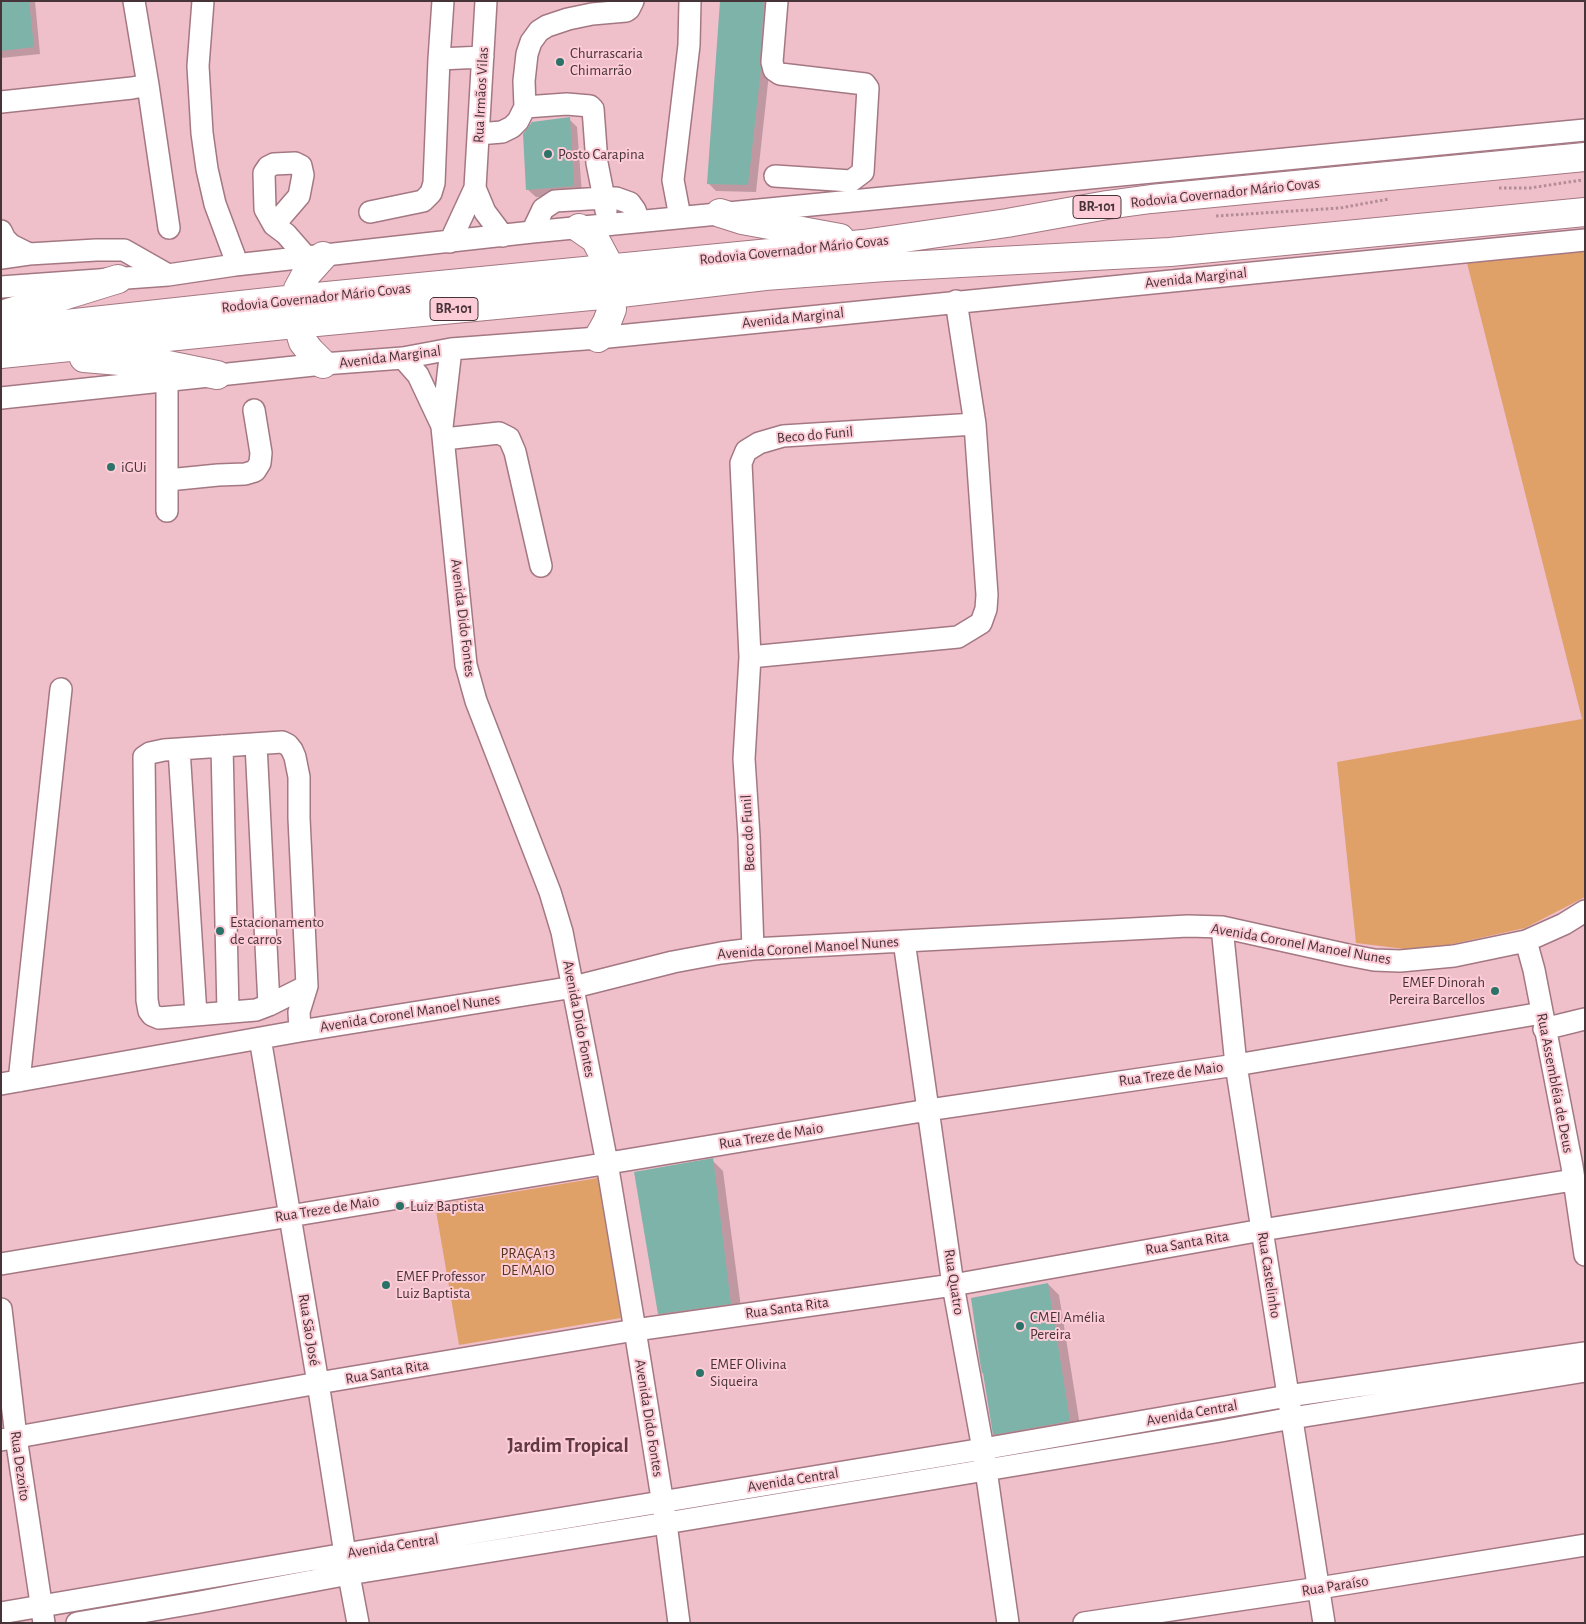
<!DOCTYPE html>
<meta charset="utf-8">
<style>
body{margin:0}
#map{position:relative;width:1586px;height:1624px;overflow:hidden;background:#efbfca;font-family:"Alegreya Sans",sans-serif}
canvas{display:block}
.frame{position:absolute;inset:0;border:2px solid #473439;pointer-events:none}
</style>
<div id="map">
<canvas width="1586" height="1624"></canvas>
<div class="frame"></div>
</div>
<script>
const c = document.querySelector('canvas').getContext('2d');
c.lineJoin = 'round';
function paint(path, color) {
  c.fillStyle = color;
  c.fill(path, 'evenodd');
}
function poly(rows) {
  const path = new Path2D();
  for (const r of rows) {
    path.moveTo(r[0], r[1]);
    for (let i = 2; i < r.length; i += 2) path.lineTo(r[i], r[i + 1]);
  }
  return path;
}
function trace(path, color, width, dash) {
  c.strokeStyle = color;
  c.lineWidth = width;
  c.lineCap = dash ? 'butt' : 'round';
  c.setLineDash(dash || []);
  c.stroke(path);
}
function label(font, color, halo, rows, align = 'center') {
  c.font = font + ' "Alegreya Sans",sans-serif';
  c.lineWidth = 4;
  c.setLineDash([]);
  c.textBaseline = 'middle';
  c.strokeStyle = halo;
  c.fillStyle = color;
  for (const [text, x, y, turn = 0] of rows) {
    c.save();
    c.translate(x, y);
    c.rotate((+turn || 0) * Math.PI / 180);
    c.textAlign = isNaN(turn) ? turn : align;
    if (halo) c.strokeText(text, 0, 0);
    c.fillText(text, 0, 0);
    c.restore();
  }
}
paint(poly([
 [1585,244,1585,897,1525,928,1421,951,1356,943,1337,762,1582,719,1465,255],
 [598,1178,621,1318,459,1345,435,1205]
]), '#e0a168');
paint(poly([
 [1,1,35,1,40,54,1,58],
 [721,1,777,1,756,192,716,191,708,183],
 [569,119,577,127,582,194,536,197,527,189],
 [712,1160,723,1171,742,1315,670,1325,659,1314],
 [1048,1284,1059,1295,1081,1432,1006,1445,994,1434]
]), '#0003');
paint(poly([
 [1,1,29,1,34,47,1,51],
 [720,1,764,1,760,61,761,68,748,185,707,184],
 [570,117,574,186,526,190,523,134,532,122],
 [713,1158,731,1304,658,1314,634,1172],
 [1048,1283,1070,1421,993,1435,983,1373,982,1373,980,1362,971,1298]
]), '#7eb3aa');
const minor = poly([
 [134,1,148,85,169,228],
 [203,1,198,66,202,133,207,169,215,204,234,255,235,265],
 [439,59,483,57],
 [1,102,132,88,148,85],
 [525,107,567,104,590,106,593,109,597,163,604,198,616,198,630,203,635,210,639,221],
 [478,134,502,132,512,127,518,121,525,107,524,81,527,54,531,42,539,31,547,26,568,19,592,14,626,11,629,9,633,1],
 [775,176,851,181,863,172,868,88,865,84,780,74,774,70,772,62,777,1],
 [475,188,485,212,503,236],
 [370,212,423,201,431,193,434,183,439,59,443,1],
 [680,217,673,180,689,45,690,1],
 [274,225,299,196,303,175,301,166,295,163,274,164,268,167,264,173,265,209,274,225,286,234,307,258],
 [1,231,5,239,11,245,29,254],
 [532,232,543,209,555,201,604,198,606,211],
 [450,242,475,188,486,1],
 [1,258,29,254,96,250,124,250,168,275],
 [1,287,168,275,235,265,532,232,1585,130],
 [451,349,442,427,466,665,476,701,550,892,562,932,607,1163,635,1330,666,1523,679,1623],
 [403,358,418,375,442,426],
 [1,398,323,364,403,358,451,349,598,338,1585,240],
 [444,439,499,433,509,438,515,452,541,566],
 [168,480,218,475,245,474,255,471,260,463,261,453,254,410],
 [167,511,167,381],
 [750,657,958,637,981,623,986,609,987,595,975,424,956,301],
 [256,744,269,1005],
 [222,746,228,1012],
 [179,749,196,1015],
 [1222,927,1236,1065,1324,1623],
 [904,941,953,1285,983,1449,1008,1623],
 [1526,941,1534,970,1572,1166,1585,1255],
 [753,949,749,836,744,759,750,657,741,463,746,451,759,443,783,436,975,424],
 [1544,1029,1585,1019],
 [300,1031,299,1012,307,986,299,818,299,777,295,757,292,750,288,745,282,742,164,750,150,753,144,757,147,1000,149,1011,152,1015,159,1018,256,1010,269,1005,307,986],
 [260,1038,318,1383,345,1554,358,1623],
 [19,1081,61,689],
 [1,1084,300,1031,574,987,673,962,721,953,753,949,1188,926,1222,927,1348,955,1374,960,1400,961,1454,956,1526,941,1564,924,1585,911],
 [1,1264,928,1110,1236,1065,1542,1013],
 [1,1309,16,1437,44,1623],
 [1,1440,318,1383,635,1330,953,1285,1262,1230,1573,1180],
 [1,1613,345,1554,983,1449,1288,1396,1585,1353],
 [77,1623,200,1602,349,1574,666,1523,1221,1431,1292,1418,1585,1371],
 [1084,1623,1319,1588,1585,1545]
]);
const major = poly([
 [720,213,742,220,840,238],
 [579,228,595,239,611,269,612,309,607,322,598,338],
 [1,315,118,279],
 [1,331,296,299,863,244,1007,223,1107,205,1151,199,1585,157],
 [1,354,285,325,612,294,765,276,885,267,1170,252,1585,212],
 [84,358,168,365,217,375],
 [323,364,310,351,303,342,297,323,295,310,298,289,305,276,323,256]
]);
trace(minor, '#a47883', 24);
trace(major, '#a47883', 30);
trace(poly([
 [1499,188,1530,188,1582,180],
 [1216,216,1340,208,1389,199]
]), '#b38d96', 3, [2.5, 2.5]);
trace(minor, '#fff', 21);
trace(major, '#fff', 28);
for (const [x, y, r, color] of [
 [560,62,5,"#2b7268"],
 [548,154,5,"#2b7268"],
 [111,467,5,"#2b7268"],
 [220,931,5,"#2b7268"],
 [1495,991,5,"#2b7268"],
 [400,1206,5,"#2b7268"],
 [386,1285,5,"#2b7268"],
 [1020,1326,5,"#2b7268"],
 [700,1373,5,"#2b7268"]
]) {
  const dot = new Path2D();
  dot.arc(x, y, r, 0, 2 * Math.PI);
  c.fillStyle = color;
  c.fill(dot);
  trace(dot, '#fdccd7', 2);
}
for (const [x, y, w] of [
 [1097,207,48],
 [454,309,48]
]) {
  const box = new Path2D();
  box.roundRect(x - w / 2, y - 11.5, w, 23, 4);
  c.fillStyle = '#fdccd7';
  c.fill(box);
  trace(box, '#473439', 1);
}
label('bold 14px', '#473439', null, [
 ["BR-101",1097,207],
 ["BR-101",454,309]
]);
label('15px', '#473439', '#fdccd7', [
 ["Churrascaria",570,53],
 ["Chimarrão",570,70],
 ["Posto Carapina",558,154],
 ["iGUi",121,467],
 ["Estacionamento",230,922],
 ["de carros",230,939],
 ["EMEF Dinorah",1485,982,"right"],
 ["Pereira Barcellos",1485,999,"right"],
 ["Luiz Baptista",410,1206],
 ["EMEF Professor",396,1276],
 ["Luiz Baptista",396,1293],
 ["CMEI Amélia",1030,1317],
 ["Pereira",1030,1334],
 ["EMEF Olivina",710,1364],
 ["Siqueira",710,1381]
], 'left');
label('15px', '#473439', '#fdccd7', [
 ["Rua Irmãos Vilas",481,95,-87],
 ["Rodovia Governador Mário Covas",1225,193,-6],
 ["Rodovia Governador Mário Covas",794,250,-6],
 ["Avenida Marginal",1196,278,-6],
 ["Rodovia Governador Mário Covas",316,298,-6],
 ["Avenida Marginal",793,318,-6],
 ["Avenida Marginal",390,357,-7],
 ["Beco do Funil",815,435,-5],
 ["Avenida Dido Fontes",463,618,83],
 ["Beco do Funil",748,833,-93],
 ["Avenida Coronel Manoel Nunes",1301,944,10],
 ["Avenida Coronel Manoel Nunes",808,948,-4],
 ["Avenida Coronel Manoel Nunes",410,1013,-9],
 ["Avenida Dido Fontes",579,1019,79],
 ["Rua Treze de Maio",1171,1074,-8],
 ["Rua Assembléia de Deus",1555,1083,79],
 ["Rua Treze de Maio",771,1136,-9],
 ["Rua Treze de Maio",327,1209,-9],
 ["Rua Santa Rita",1187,1243,-10],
 ["Rua Castelinho",1269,1275,81],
 ["Rua Quatro",954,1282,81],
 ["Rua Santa Rita",787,1308,-8],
 ["Rua São José",309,1330,81],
 ["Rua Santa Rita",387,1372,-10],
 ["Avenida Central",1192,1413,-10],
 ["Avenida Dido Fontes",649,1418,81],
 ["Rua Dezoito",20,1466,82],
 ["Avenida Central",793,1480,-9],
 ["Avenida Central",393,1546,-9],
 ["Rua Paraíso",1335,1586,-9]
]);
label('15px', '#55371a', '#fdccd7', [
 ["PRAÇA 13",528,1253],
 ["DE MAIO",528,1270]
]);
label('bold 20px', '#5f3943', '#fdccd7', [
 ["Jardim Tropical",568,1446]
]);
</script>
